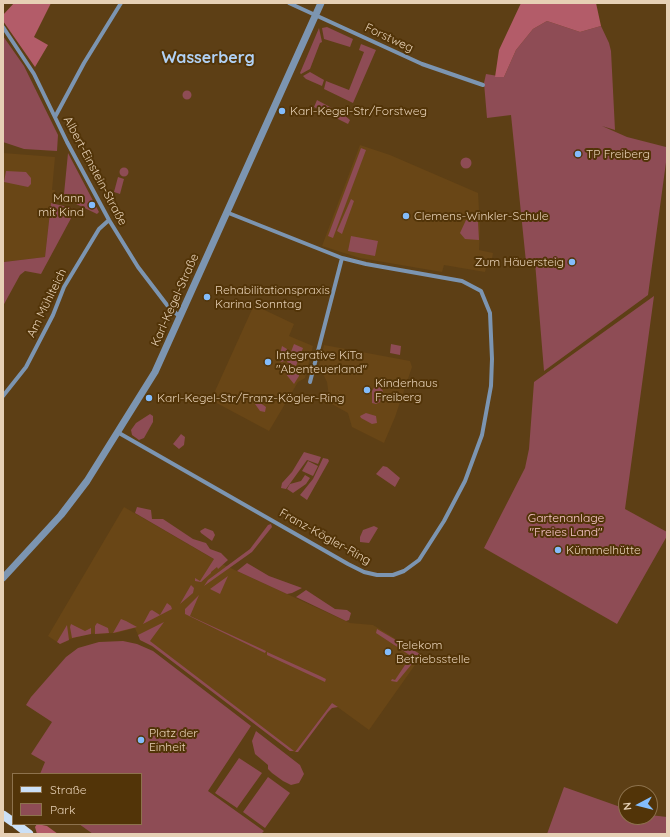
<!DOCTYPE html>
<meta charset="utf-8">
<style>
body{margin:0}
#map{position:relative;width:670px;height:837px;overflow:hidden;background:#5d3f15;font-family:Quicksand,sans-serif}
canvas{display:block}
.frame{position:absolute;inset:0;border:4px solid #e6d0b5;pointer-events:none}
.legend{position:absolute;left:12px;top:773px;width:130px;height:52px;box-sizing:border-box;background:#523408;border:1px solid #8d724d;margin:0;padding:5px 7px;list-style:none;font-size:12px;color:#e6d0b5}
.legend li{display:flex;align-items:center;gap:8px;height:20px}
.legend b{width:20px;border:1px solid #8d724d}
.north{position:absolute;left:618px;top:785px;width:40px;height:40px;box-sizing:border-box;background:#523408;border:1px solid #8d724d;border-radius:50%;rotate:263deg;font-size:11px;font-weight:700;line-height:16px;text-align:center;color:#e6d0b5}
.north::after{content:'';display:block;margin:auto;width:14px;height:18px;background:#83bcfb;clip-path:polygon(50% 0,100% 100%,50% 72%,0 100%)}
</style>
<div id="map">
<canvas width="670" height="837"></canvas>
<div class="frame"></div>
<ul class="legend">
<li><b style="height:5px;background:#cbe0f7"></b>Straße</li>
<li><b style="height:11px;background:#8e4c55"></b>Park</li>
</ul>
<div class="north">N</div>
</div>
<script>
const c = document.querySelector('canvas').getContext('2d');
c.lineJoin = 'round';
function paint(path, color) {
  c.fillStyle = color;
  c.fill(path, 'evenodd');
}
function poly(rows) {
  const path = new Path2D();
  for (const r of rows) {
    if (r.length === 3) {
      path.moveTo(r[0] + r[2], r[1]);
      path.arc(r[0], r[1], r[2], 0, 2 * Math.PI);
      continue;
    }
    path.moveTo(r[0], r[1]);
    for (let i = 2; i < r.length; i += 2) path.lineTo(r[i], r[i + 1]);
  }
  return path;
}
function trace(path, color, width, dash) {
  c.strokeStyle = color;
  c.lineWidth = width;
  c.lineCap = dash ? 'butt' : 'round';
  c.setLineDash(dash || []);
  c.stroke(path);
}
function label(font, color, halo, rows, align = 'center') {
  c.font = font + ' Quicksand,sans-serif';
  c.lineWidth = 4;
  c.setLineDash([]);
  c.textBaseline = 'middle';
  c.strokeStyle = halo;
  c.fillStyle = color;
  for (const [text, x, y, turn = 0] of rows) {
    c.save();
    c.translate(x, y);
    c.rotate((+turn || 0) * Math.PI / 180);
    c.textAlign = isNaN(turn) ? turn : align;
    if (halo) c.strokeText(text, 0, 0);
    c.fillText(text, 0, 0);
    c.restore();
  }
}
paint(poly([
 [360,145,390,155,478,193,480,228,479,250,493,253,491,264,487,263,485,272,444,265,442,272,360,258,322,246],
 [3,153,55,157,52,190,55,190,53,203,51,203,45,257,3,262],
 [254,305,294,324,289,336,313,346,305,378,298,382,269,431,211,400],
 [324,345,410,361,412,367,395,417,384,443,352,427,348,413,330,403,327,382,319,366],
 [124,507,224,565,350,623,373,625,422,655,369,730,332,703,295,752,290,751,152,646,140,640,135,628,116,633,89,634,70,639,60,644,48,636]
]), '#694616');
paint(poly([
 [547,21,580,32,601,26,609,43,611,51,615,130,602,126,627,137,666,147,667,155,648,295,544,371,535,262,526,262,511,115,487,118,484,83,486,74,504,77,516,50,533,29],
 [327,27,353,39,350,47,324,39,322,28],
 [319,28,322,42,320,43,310,69,301,74,300,73],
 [3,36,24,66,58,135,57,151,24,149,3,142],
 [361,44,376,50,353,103,324,89,326,81,349,90,364,52,359,50],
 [310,72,324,80,322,86,306,79,303,76],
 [187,95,4.5],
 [317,100,343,114,350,120,348,124,314,107],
 [361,148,366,150,333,238,328,236],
 [68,153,99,212,97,214,72,202,64,194],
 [466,163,5.5],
 [124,172,4.5],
 [6,171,26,172,31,178,31,184,28,187,4,182],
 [118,177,124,179,120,194,114,192],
 [351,199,354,201,342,234,337,231],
 [51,203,76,209,41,274,25,271,20,275,3,306,3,257,4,262,45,257],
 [466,220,478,222,479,240,465,239,460,233],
 [351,236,378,241,375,256,348,251],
 [654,296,625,509,667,532,667,536,617,624,484,548,525,468,529,449,534,382],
 [294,344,303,348,296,366,287,362],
 [391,344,401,346,400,355,390,353],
 [282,346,287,349,287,355,285,361,281,362,279,358],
 [290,366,299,374,299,376,294,384,285,373],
 [375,386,379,386,383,391,380,402,376,404,372,403,372,391],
 [259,402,266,407,265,412,260,411,255,404],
 [366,413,376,416,377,423,372,424,361,418,360,416],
 [150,414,153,416,153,422,144,438,139,440,132,435,131,430,136,423],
 [181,434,185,437,184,445,179,449,173,444],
 [304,452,321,457,318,464,307,460,286,489,281,488,282,483,292,472],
 [323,458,328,459,329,461,307,500,300,495,313,479],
 [308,461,318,466,313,476,302,471],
 [383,466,387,467,400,478,395,487,376,474],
 [305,475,310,478,306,484,293,493,287,489,290,484,301,481],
 [137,507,151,510,152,519,163,519,193,539,206,543,210,549,221,553,228,560,218,569,217,567,211,572,211,573,201,582,195,581,195,578,200,581,214,559,135,513],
 [271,524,272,527,252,552,204,586,208,580,250,549,268,525],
 [374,526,378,528,369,543,360,542,360,537,363,530],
 [205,528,213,531,215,535,212,541,201,533,200,531],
 [247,563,269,576,302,588,292,593,287,594,237,571],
 [228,576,220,594,210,589],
 [191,585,194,588,193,593,180,604],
 [306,590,335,609,347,610,351,613,349,620,346,621,296,597],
 [199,595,190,616,266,651,265,653,185,614,185,609],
 [167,603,171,606,172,609,143,624,150,611,152,610,160,615],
 [121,619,126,621,137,627,113,633],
 [164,622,150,641,294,751,290,751,152,646,140,640,138,635],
 [97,623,108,628,109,633,95,634,95,626],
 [71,624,85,631,91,628,91,634,72,638,70,627],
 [67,625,69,640,60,644,57,642],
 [377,629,420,654,397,682,391,681,392,679,395,680,411,656,376,633],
 [123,641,137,644,153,651,251,726,208,791,264,831,261,834,93,834,79,824,141,824,141,774,40,774,45,762,31,754,52,722,26,705,31,697,66,657,78,648,99,642],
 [267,652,320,676,326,679,325,682,267,655],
 [332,703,338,707,332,708,328,712,298,752,295,752],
 [256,731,300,765,304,774,299,783,291,785,283,781,272,773,268,769,268,765,255,754,252,741],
 [239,758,262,773,237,808,215,793],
 [268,777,290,793,265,828,243,812],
 [564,787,626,809,626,817,650,817,650,815,667,817,667,834,547,834]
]), '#8e4c55');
paint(poly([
 [14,3,51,3,34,37,48,45,35,67,3,21,3,15],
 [521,3,596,3,601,26,580,32,547,21,533,29,516,50,504,77,495,77,499,50],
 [37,824,47,826,58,834,37,834,35,827]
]), '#b35c69');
trace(poly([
 [42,834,43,834]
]), '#461c5c', 2);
trace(poly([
 [289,3,422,64,483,85],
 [3,27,34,74,67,142,109,220,138,267,167,305,180,317],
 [55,117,84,63,121,3],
 [310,382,342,258],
 [3,396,26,367,53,315,64,287,99,229,109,220],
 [119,433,348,564,364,572,377,575,393,575,404,571,419,560,444,521,465,481,482,435,491,386,492,359,490,313,481,291,462,281,366,264,342,258,226,212]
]), '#7c95b1', 4);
trace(poly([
 [3,578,61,515,87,481,155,372,321,3]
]), '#7c95b1', 7);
trace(poly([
 [3,815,13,822],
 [16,824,29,834]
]), '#cbe0f7', 9);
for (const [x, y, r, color] of [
 [282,111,4,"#83bcfb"],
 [578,154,4,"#83bcfb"],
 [92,205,4,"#83bcfb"],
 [406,216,4,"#83bcfb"],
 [572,262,4,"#83bcfb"],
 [207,297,4,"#83bcfb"],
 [268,362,4,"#83bcfb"],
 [367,390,4,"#83bcfb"],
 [149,398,4,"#83bcfb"],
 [558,550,4,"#83bcfb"],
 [388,652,4,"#83bcfb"],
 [141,740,4,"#83bcfb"]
]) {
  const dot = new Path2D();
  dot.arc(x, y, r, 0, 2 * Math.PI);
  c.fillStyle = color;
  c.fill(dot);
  trace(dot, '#523408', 1.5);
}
label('12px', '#e6d0b5', '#523408', [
 ["Forstweg",389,38,25],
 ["Albert-Einstein-Straße",95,171,62],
 ["Karl-Kegel-Straße",175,300,-66],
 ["Am Mühlteich",47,303,-64],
 ["Franz-Kögler-Ring",325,537,29]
]);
label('12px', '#e6d0b5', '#523408', [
 ["Karl-Kegel-Str/Forstweg",290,111],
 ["TP Freiberg",586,154],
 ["Mann",84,198,"right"],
 ["mit Kind",84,212,"right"],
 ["Clemens-Winkler-Schule",414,216],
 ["Zum Häuersteig",564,262,"right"],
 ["Rehabilitationspraxis",215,290],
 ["Karina Sonntag",215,304],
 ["Integrative KiTa",276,355],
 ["\"Abenteuerland\"",276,369],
 ["Kinderhaus",375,383],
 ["Freiberg",375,397],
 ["Karl-Kegel-Str/Franz-Kögler-Ring",157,398],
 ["Kümmelhütte",566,550],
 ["Telekom",396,645],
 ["Betriebsstelle",396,659],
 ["Platz der",149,733],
 ["Einheit",149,747]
], 'left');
label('12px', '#f9c7cc', '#523408', [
 ["Gartenanlage",566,518],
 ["\"Freies Land\"",566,532]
]);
label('bold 16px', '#b1d1f4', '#523408', [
 ["Wasserberg",208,58]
]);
</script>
